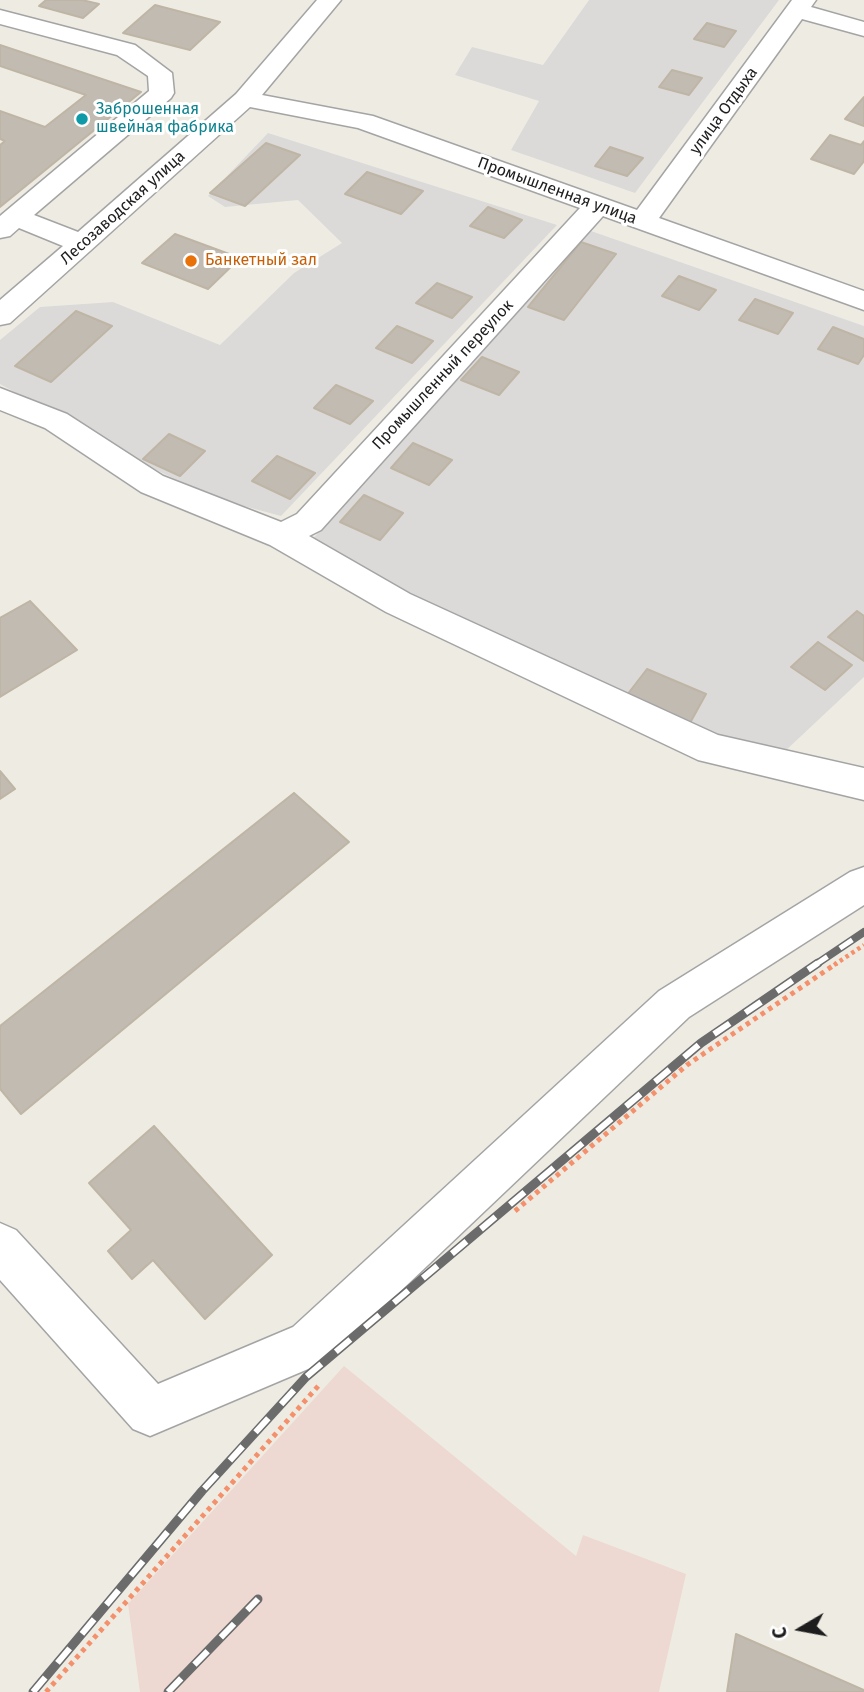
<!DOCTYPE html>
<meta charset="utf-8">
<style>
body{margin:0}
#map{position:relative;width:864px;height:1692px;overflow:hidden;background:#eeece2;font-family:"Fira Sans",sans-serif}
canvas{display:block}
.north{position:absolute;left:766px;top:1594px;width:70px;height:70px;-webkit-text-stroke:5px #fff;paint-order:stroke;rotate:260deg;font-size:19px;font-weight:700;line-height:28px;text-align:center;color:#1d1d1d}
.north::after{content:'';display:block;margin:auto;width:24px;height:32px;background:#1d1d1d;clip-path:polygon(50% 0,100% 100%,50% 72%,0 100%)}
</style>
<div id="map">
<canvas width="864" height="1692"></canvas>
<div class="north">С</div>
</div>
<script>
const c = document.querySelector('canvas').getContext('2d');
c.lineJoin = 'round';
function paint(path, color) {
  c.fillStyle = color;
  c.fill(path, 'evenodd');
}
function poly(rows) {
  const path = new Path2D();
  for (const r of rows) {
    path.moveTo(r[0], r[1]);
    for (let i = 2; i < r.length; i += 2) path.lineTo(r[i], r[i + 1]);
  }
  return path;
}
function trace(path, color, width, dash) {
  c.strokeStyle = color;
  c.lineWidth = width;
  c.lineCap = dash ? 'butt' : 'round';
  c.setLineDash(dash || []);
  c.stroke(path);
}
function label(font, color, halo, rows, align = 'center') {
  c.font = font + ' "Fira Sans",sans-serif';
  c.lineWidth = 6;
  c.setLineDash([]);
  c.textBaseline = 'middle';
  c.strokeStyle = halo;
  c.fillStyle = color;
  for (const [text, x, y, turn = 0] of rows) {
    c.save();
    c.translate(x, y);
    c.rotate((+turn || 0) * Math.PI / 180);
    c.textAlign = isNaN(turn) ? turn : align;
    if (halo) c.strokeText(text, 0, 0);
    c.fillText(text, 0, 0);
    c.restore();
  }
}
paint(poly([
 [589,0,779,0,635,193,511,150,539,101,455,75,472,47,543,65],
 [268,133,557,225,281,516,214,498,146,465,0,384,0,340,40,307,113,302,220,345,294,273,342,243,298,200,225,207,208,196],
 [588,230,864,326,864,677,783,753,711,749,309,543]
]), '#dbdad9');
paint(poly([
 [344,1366,576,1556,583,1535,686,1574,659,1692,140,1692,128,1604]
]), '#eed8d2');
const building = poly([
 [46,0,82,0,99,4,83,18,39,6,46,0],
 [155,5,220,22,190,50,123,33,155,5],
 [707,23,736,31,724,47,694,39,707,23],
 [0,45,141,92,0,207,0,145,5,141,0,139,0,111,45,127,86,95,0,66,0,45],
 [672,70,702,78,689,95,659,87,672,70],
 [864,97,864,126,845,119,864,97],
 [830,135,861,145,864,141,864,161,854,174,811,159,830,135],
 [266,143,300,155,245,206,210,193,266,143],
 [610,147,643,158,627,176,595,166,610,147],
 [367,172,423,191,401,214,345,194,367,172],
 [488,207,522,220,504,238,470,226,488,207],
 [175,234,240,258,208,289,142,263,175,234],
 [581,242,616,254,564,320,528,307,581,242],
 [679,276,716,290,699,310,662,296,679,276],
 [437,283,472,297,452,318,416,303,437,283],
 [755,299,793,313,778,334,739,320,755,299],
 [76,311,112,326,51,382,15,366,76,311],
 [397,326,433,341,412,363,376,348,397,326],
 [833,327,864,339,864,355,858,364,818,349,833,327],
 [482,357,519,372,499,395,461,380,482,357],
 [336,385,373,401,350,424,314,408,336,385],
 [169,434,205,451,180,476,143,459,169,434],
 [413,443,452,460,429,485,391,468,413,443],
 [277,456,315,473,290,499,252,481,277,456],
 [364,495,403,513,380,540,340,522,364,495],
 [30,601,77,650,0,697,0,618,30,601],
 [857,611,864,616,864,661,828,637,857,611],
 [818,642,852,665,825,690,791,667,818,642],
 [647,669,706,694,690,723,627,695,647,669],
 [0,771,15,789,0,799,0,771],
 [294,793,349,842,21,1114,0,1089,0,1026,294,793],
 [154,1126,272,1255,205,1319,153,1260,132,1279,108,1251,131,1230,89,1183,154,1126],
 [736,1634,864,1690,864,1692,727,1692,736,1634]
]);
paint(building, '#c2bbb2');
trace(building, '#bfb5a5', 2);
const minor = poly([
 [317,0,341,0,262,95,373,116,637,210,792,0,816,0,811,7,864,22,864,36,802,19,659,218,864,291,864,310,603,216,321,530,309,536,410,594,718,735,864,768,864,800,698,760,386,612,270,545,141,492,45,428,0,410,0,388,67,414,163,476,281,522,297,514,580,208,358,128,250,107,10,323,0,325,0,300,63,246,19,228,10,236,0,238,0,216,149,91,148,76,117,55,0,24,0,10,135,45,172,73,174,93,171,98,34,215,78,232,236,94,317,0],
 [864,867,864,905,689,1017,327,1361,150,1436,133,1429,0,1280,0,1223,16,1230,158,1384,293,1327,659,991,850,872,864,867]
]);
trace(minor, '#a4a4a4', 3);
trace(poly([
 [834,965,864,945]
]), '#f5906c', 4.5, [3.5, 3.5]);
trace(poly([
 [515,1211,687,1065,837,963],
 [46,1692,320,1384]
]), '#f5906c', 5, [4.5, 4.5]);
paint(minor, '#fff');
const railFar1 = poly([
 [815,965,864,932]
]);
const rail = poly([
 [33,1692,202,1491,306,1377,701,1043,818,963],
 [168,1692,258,1599]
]);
trace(railFar1, '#6b6b6b', 8);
trace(rail, '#6b6b6b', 9);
trace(railFar1, '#fff', 5, [15]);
trace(rail, '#fff', 6, [19]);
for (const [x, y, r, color] of [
 [82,119,7,"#0f9aa8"],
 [191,261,7,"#e8710a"]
]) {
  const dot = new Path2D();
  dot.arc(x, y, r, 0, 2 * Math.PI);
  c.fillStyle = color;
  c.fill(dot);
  trace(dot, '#fff', 2.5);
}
label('16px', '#0d838f', '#fff', [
 ["Заброшенная",96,110],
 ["швейная фабрика",96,128]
], 'left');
label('16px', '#1d1d1d', '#fff', [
 ["улица Отдыха",724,111,-54],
 ["Промышленная улица",557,191,20],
 ["Лесозаводская улица",123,208,-42],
 ["Промышленный переулок",443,375,-47]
]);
label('16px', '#c56008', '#fff', [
 ["Банкетный зал",205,261]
], 'left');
</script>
